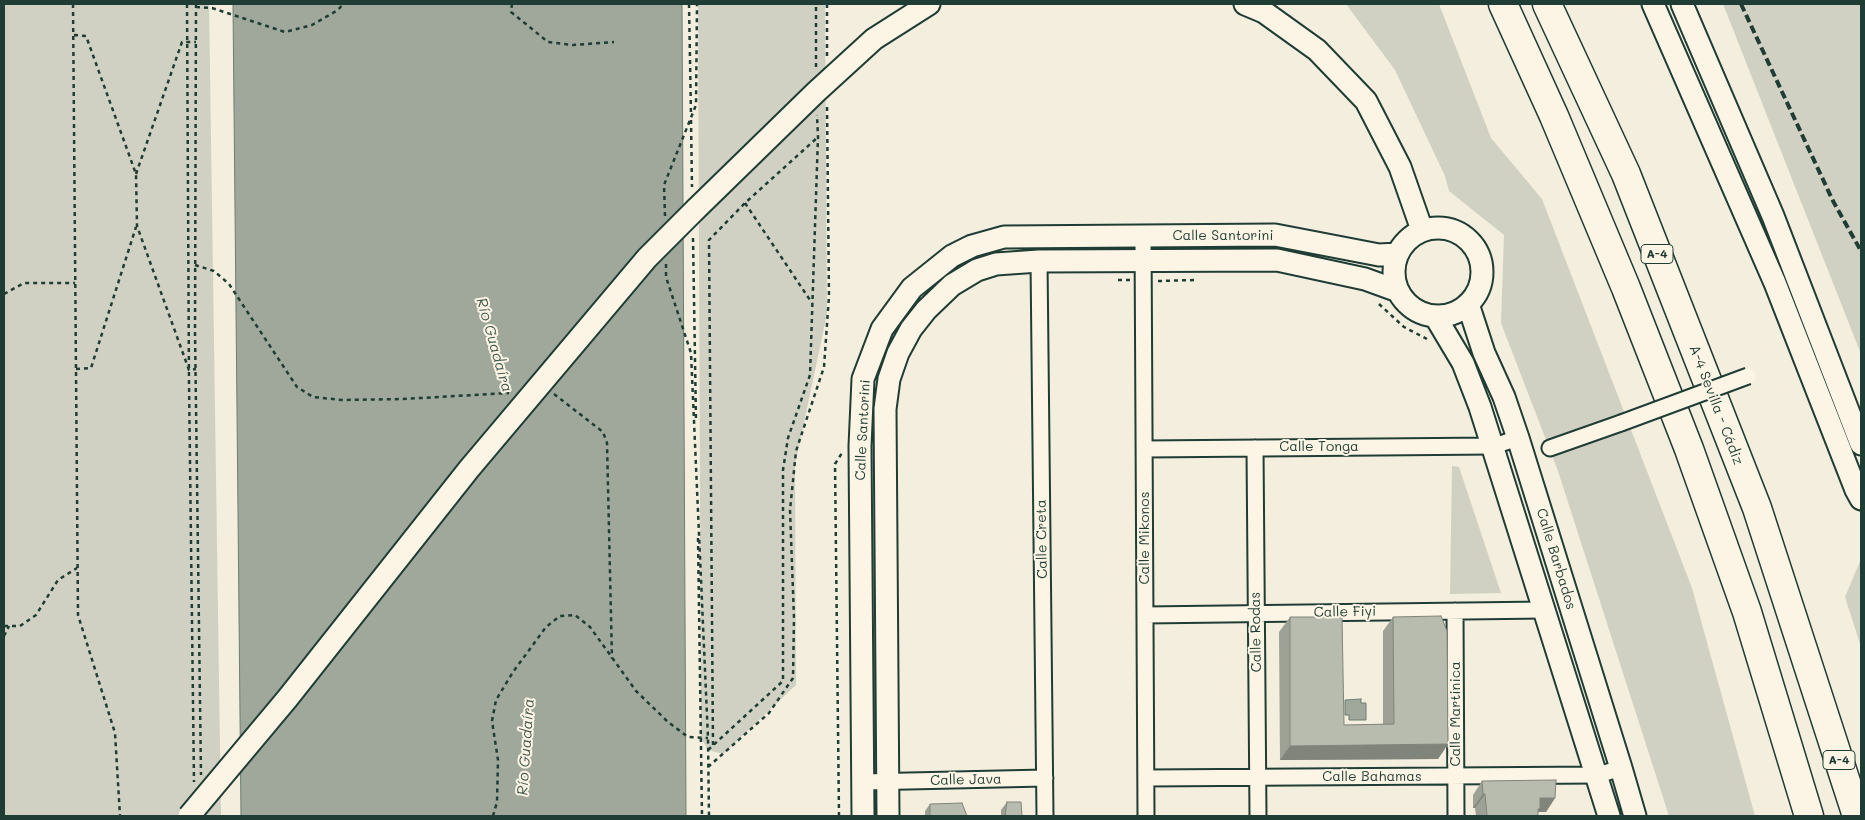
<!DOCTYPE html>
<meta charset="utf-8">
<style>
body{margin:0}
#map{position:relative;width:1865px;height:820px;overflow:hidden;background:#f3eede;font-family:Mali,sans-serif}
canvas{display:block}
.frame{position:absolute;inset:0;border:5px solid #1f3d34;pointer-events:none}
</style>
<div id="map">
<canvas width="1865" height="820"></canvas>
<div class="frame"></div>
</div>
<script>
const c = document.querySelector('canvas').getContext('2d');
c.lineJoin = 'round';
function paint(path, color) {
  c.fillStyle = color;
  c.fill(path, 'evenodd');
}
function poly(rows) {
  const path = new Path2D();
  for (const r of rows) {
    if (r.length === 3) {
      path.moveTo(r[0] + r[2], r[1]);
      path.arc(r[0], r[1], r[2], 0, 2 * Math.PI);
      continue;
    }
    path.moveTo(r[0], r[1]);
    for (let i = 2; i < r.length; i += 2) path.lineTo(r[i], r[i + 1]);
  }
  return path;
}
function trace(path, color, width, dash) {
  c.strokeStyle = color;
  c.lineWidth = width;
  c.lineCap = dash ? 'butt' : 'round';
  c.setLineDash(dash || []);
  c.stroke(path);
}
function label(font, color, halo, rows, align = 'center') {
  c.font = font + ' Mali,sans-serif';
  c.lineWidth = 4;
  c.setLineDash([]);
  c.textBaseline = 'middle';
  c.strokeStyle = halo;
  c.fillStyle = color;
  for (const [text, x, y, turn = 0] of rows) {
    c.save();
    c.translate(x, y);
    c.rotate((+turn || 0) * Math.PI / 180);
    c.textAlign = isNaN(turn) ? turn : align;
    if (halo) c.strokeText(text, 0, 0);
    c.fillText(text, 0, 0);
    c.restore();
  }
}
paint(poly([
 [4,4,209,4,221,816,4,816],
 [698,4,825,4,827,314,795,465,796,685,723,754,708,750,701,738],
 [1346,4,1439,4,1491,138,1542,199,1692,588,1755,816,1669,816,1558,471,1501,323,1504,235,1449,191,1445,176,1395,70],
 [1723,4,1861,4,1861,354],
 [1452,466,1459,467,1501,593,1450,594],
 [1861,559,1861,647,1845,597]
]), '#d0d1c2');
const water = poly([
 [233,4,682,4,686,816,241,816,233,4],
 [1361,699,1361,703,1366,703,1366,720,1349,720,1349,715,1345,715,1345,700,1361,699]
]);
paint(water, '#a0a89b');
trace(water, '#6c7d72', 1);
const street = poly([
 [1143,236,1146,816],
 [1039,261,1045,816],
 [1255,448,1258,816],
 [1550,448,1621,423],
 [1145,449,1494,446,1518,438],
 [1455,611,1456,816],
 [1145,615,1545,610],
 [1146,778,1598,775,1621,768],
 [863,782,1045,778]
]);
const secondary = poly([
 [1245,4,1264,12,1317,50,1366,101,1400,167,1422,230],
 [1653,4,1775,283,1856,490,1861,499],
 [1682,4,1773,216,1861,444],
 [696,209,816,92,874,39,929,4],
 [1438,272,44],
 [1468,304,1484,353,1504,397,1518,438,1621,768,1635,816],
 [1435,316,1463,363,1480,407,1609,816],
 [863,816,860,446,863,379,882,329,912,288,952,256,972,246,1004,237,1275,235,1379,255,1398,254],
 [888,816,885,409,889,379,898,353,911,329,926,310,952,285,977,270,996,264,1039,261,1277,260,1365,279,1398,291]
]);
const highway = poly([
 [1503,4,1554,116,1626,288,1689,449,1747,612,1809,816],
 [1547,4,1626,174,1757,508,1857,816]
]);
trace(street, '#1f3d34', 19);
trace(secondary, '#1f3d34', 25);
trace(highway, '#1f3d34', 31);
trace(poly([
 [73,4,78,615,115,733,120,816],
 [187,4,189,382,194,782],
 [196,4,195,332,201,775],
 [512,4,511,12,548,42,573,45,614,42],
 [689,4,691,115],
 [827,4,827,57],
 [196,7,212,8,285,32,312,25,338,10,343,4],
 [74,35,86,36,136,174,137,226,189,370,196,369],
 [816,67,816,4],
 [691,120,692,187],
 [136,174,182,42,196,42],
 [745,203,812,303],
 [665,216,664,185,696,105,697,4],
 [693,238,696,420],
 [666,264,666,277,691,353,708,738,709,816],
 [195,265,214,271,229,284,297,387,313,397,342,400,403,399,509,393],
 [1118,280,1130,280],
 [1158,281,1195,280],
 [4,294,24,283,75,283],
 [1379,304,1404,327,1427,339],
 [76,369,91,368,136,227],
 [554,394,603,432,607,443,612,659],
 [698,538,702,816],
 [4,626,20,626,36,615,58,580,77,568],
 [4,636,9,626],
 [713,745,709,240,745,203,818,137],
 [708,750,783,681,783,470,788,438,810,375,818,137,817,115],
 [708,767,769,713,793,678,794,618,790,510,796,451,824,367,829,296,827,105],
 [493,816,497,802,498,760,492,721,496,700,513,672,546,627,560,616,575,615,590,627,636,691,668,722,688,737,708,738],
 [839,816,835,464,842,453]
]), '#1f3d34', 2.5, [4, 4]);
trace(street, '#fcf5e5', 15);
trace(secondary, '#fcf5e5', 21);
trace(highway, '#fcf5e5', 28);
trace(poly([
 [1741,4,1833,201,1861,251]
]), '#1f3d34', 4, [8, 4]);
const streetBridge = poly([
 [1621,423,1748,376]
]);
const secondaryBridge = poly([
 [189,816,287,699,469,469,647,258,696,209]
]);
trace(streetBridge, '#1f3d34', 19, []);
trace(secondaryBridge, '#1f3d34', 25, []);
trace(streetBridge, '#fcf5e5', 15);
trace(secondaryBridge, '#fcf5e5', 21);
paint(poly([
 [1290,617,1344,725,1383,724,1383,631,1393,617,1448,744,1438,759,1280,760,1279,632],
 [1482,781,1555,798,1546,812,1538,812,1538,816,1476,816,1475,808,1473,808,1473,795],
 [1007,802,1022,816,1001,816,1001,810],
 [930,804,967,816,925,816,925,811]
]), '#9ea296');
paint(poly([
 [1448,744,1438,759,1280,760,1290,746],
 [1483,794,1485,794,1475,808,1473,808],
 [1540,798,1555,798,1546,812,1536,812]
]), '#81847a');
const building = poly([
 [1441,616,1447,631,1448,744,1290,746,1290,617,1342,617,1344,725,1394,724,1393,617,1441,616],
 [1556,780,1555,798,1540,798,1540,809,1538,809,1538,816,1487,816,1485,794,1483,794,1482,781,1556,780],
 [1007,802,1021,802,1022,816,1005,816,1007,802],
 [962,803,967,816,930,816,930,804,962,803]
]);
paint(building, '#b8bcae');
trace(building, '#81847a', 1);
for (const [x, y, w] of [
 [1657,254,32],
 [1839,760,32]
]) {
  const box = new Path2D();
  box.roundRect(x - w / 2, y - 9.5, w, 19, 4);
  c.fillStyle = '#fcf5e5';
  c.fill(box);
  trace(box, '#1f3d34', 1);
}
label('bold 12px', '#1f3d34', null, [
 ["A-4",1657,254],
 ["A-4",1839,760]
]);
label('14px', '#1f3d34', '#fcf5e5', [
 ["Calle Santorini",1223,236],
 ["A-4 Sevilla - Cádiz",1716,405,69],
 ["Calle Santorini",863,430,-87],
 ["Calle Tonga",1319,447],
 ["Calle Mikonos",1145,538,-90],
 ["Calle Creta",1042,539,-91],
 ["Calle Barbados",1556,559,73],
 ["Calle Fiyi",1345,612,-1],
 ["Calle Rodas",1256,632,-91],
 ["Calle Martinica",1456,714,-90],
 ["Calle Bahamas",1372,777],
 ["Calle Java",966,780,-1]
]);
label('italic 15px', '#465d53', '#fcf5e5', [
 ["Río Guadaíra",494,345,74],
 ["Río Guadaíra",526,747,-86]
]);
</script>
